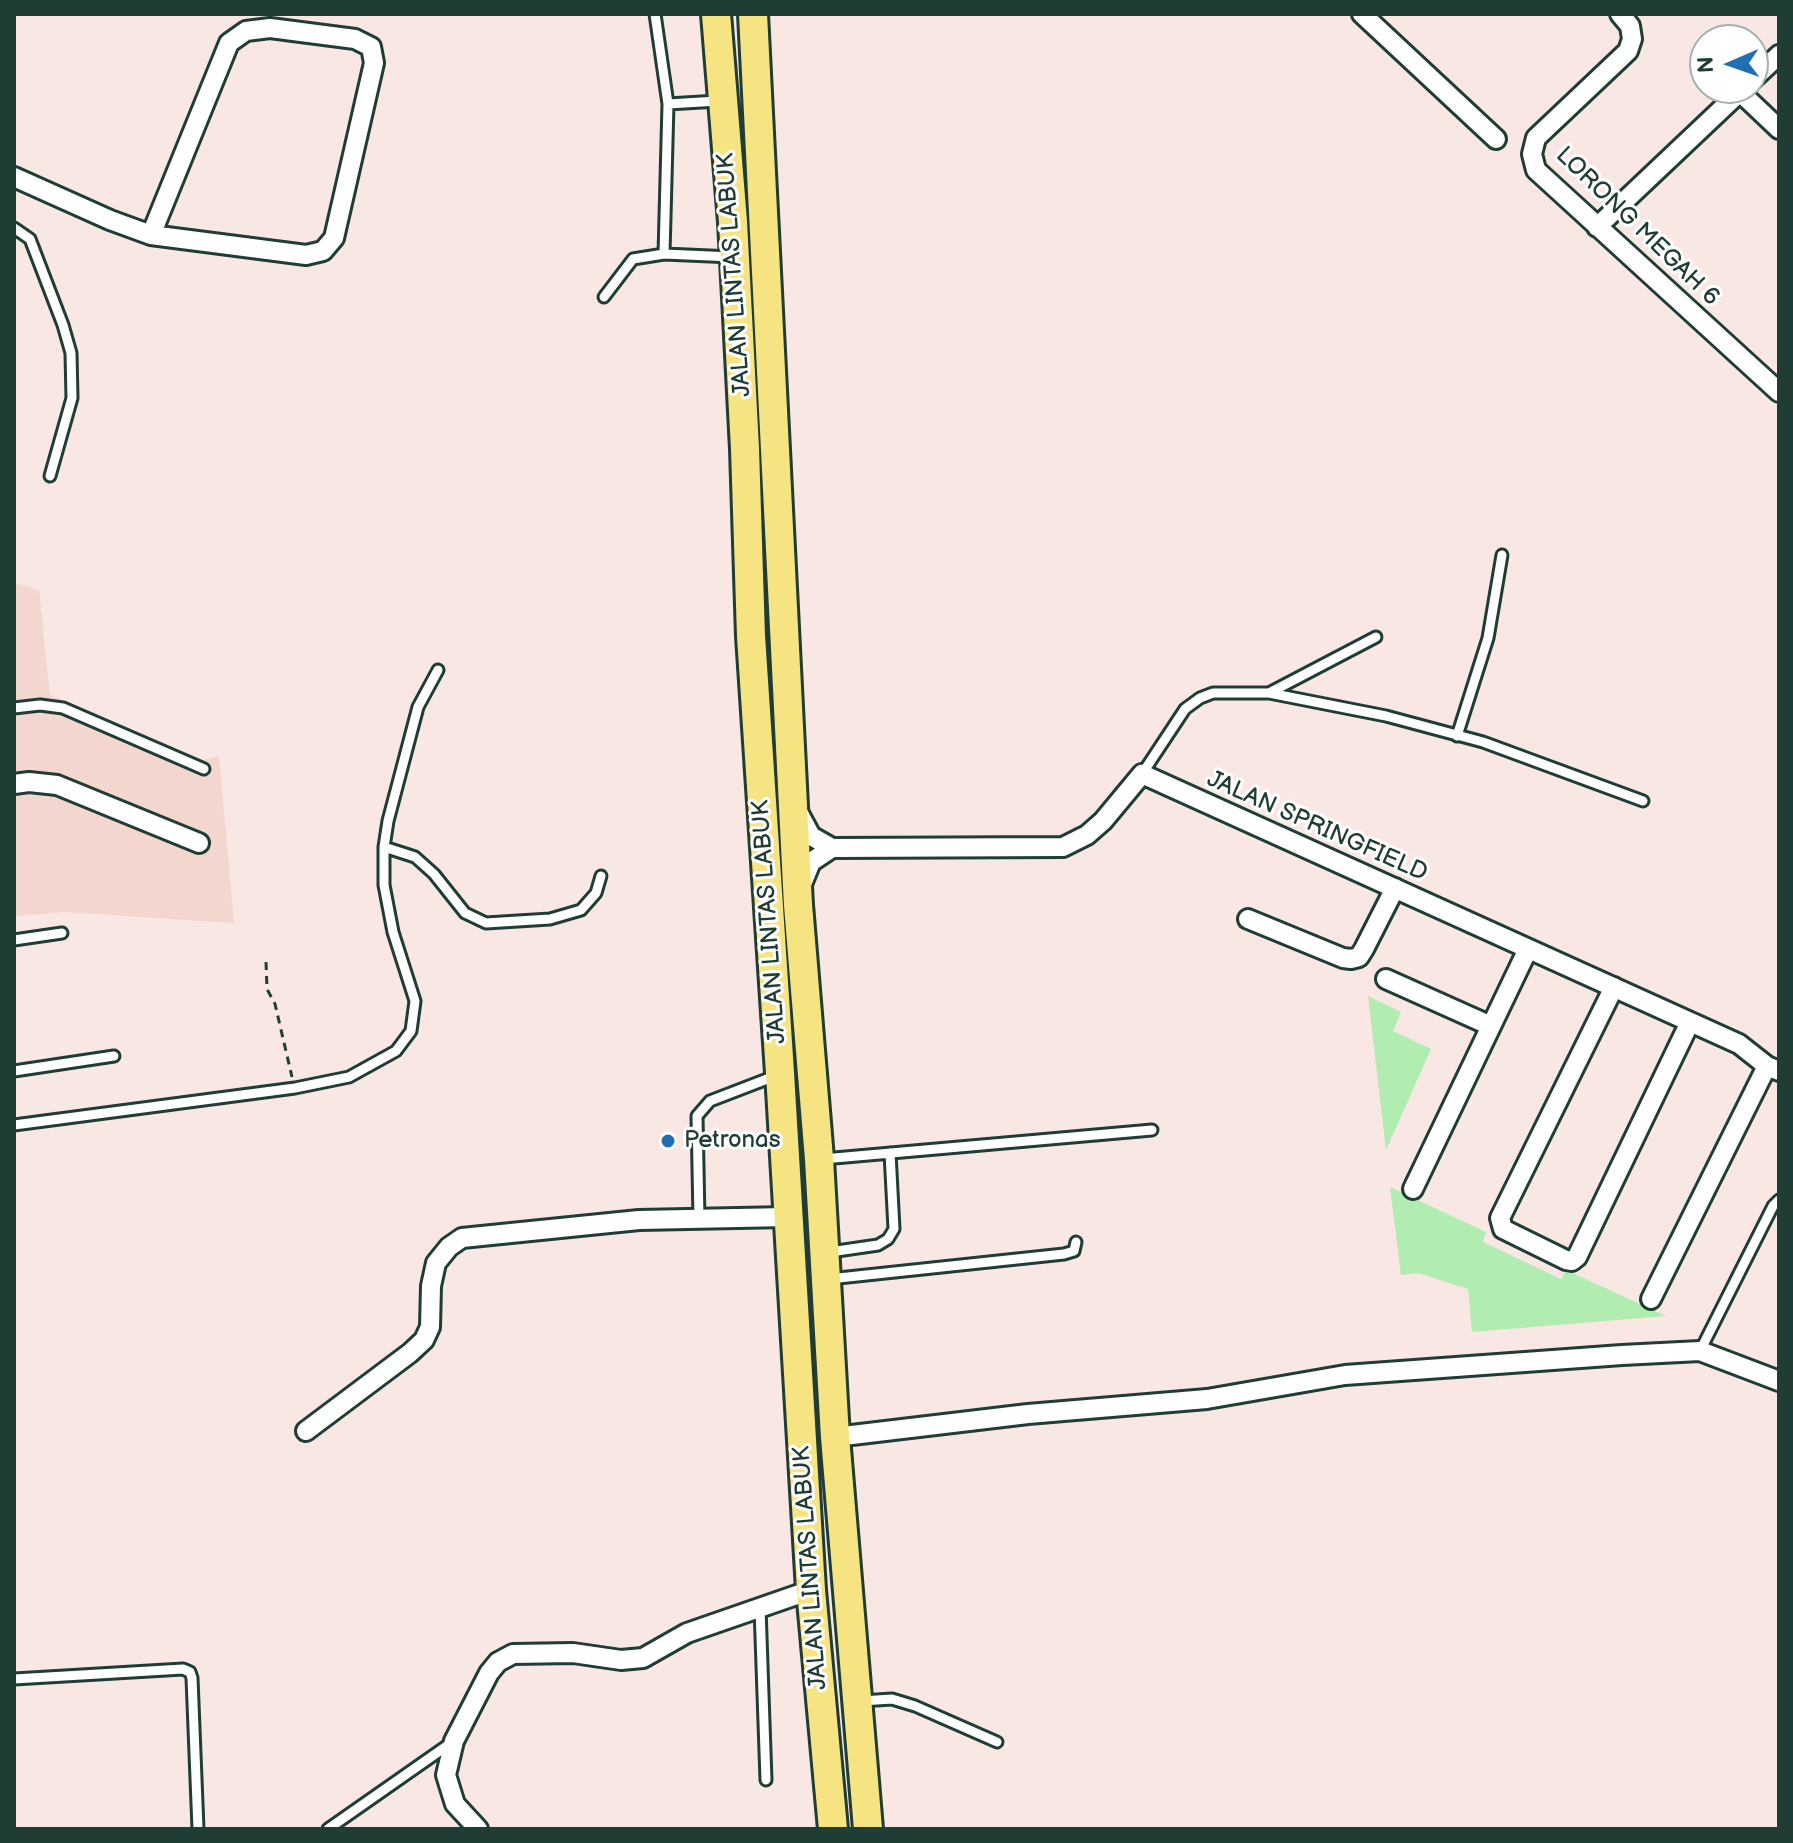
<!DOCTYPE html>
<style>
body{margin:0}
#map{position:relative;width:1793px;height:1843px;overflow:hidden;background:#f8e7e2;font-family:"Balsamiq Sans",sans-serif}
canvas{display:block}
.frame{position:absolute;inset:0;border:16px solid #1f3d34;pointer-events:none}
.north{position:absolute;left:1689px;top:24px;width:80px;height:80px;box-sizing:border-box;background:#fff;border:2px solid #a5b1ae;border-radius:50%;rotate:268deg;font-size:22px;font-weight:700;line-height:32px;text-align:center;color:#1f3d34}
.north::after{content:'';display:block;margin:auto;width:28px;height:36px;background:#1f6fb2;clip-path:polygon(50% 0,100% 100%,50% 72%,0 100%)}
</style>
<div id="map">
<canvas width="1793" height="1843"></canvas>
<div class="frame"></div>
<div class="north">N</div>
</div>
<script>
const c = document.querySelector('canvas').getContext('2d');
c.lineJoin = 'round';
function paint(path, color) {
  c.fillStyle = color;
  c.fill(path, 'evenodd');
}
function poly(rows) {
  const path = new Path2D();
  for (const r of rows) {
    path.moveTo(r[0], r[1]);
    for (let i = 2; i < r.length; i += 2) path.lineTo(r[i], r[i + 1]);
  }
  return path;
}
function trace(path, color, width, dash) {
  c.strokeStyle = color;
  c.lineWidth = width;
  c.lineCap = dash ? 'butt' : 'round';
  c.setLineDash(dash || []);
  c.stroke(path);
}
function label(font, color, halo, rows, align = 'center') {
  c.font = font + ' "Balsamiq Sans",sans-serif';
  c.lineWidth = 6;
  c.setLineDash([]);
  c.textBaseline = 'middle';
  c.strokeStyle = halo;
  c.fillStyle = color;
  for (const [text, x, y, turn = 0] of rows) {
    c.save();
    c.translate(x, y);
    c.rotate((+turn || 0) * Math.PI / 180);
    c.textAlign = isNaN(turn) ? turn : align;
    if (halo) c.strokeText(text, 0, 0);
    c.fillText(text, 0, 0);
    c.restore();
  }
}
paint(poly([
 [14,583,39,590,50,695,203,760,219,756,234,923,64,912,14,916]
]), '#f3d6ce');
paint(poly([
 [1368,996,1401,1012,1393,1031,1431,1049,1386,1150],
 [1390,1187,1486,1232,1483,1242,1561,1279,1566,1270,1666,1316,1472,1332,1468,1289,1418,1273,1401,1275]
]), '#b1ecb1');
const service = poly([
 [655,14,668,104],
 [14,228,30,239,63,325,71,353,72,398,50,476],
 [664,254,668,104,718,101],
 [604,297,633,259,664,254,733,257],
 [1269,693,1376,637],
 [14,708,40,705,63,708,204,769],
 [1457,736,1488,638,1502,555],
 [1142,774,1185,709,1200,698,1213,693,1269,693,1386,716,1483,742,1643,801],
 [384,847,415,857,434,874,465,913,486,923,550,919,581,910,596,893,601,876],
 [14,940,62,933],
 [14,1071,114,1056],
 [14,1125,295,1088,349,1077,396,1051,411,1031,415,1001,393,932,384,885,384,847,388,821,418,707,438,670],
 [823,1159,1152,1130],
 [699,1219,697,1116,710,1101,775,1076],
 [830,1252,878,1245,888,1239,894,1229,890,1153],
 [829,1279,1064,1254,1074,1251,1076,1242],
 [1700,1351,1773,1206,1779,1200],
 [760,1608,766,1780],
 [14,1679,183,1669,190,1672,192,1678,198,1829],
 [861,1701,892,1699,915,1706,997,1742],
 [328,1829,451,1743]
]);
const minor = poly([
 [1362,14,1496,139],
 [1620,14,1630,26,1632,39,1628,51,1536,138,1532,154,1536,170,1779,392],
 [1753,79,1779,55],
 [1740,92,1779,129],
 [14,177,110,220,151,235,306,255,323,251,334,238,374,63,371,47,355,39,270,28,246,31,229,43,151,235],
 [1597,227,1744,88],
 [14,784,29,782,57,785,199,843],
 [797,810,811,836,832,848,1063,847,1087,835,1103,821,1142,774,1739,1044,1767,1066,1779,1071],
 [802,884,811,862,832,848],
 [1248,919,1343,958,1351,959,1359,957,1364,949,1395,888],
 [1386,979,1491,1026],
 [1614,987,1500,1218,1503,1229,1566,1260,1572,1261,1577,1257,1690,1022],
 [1413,1189,1528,949],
 [1651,1299,1767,1066],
 [306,1431,410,1353,424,1340,430,1327,431,1286,436,1263,449,1247,462,1238,639,1220,787,1217],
 [835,1437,1028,1414,1207,1399,1345,1375,1622,1355,1700,1351,1779,1381],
 [478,1829,455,1804,446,1775,454,1741,489,1673,498,1662,513,1654,573,1653,621,1660,643,1658,687,1633,811,1590]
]);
const primary = poly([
 [716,14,733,222,745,449,751,636,780,1073,811,1590,833,1829],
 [753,14,798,905,819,1159,835,1437,868,1829]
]);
trace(service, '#1f3d34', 15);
trace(minor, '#1f3d34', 24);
trace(primary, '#1f3d34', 34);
trace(poly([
 [266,962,267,989,275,1004,292,1077]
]), '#1f3d34', 3, [8, 6]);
trace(service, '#fff', 9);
trace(minor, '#fff', 18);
trace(primary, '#f6e381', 28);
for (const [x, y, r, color] of [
 [668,1141,8,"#1f6fb2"]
]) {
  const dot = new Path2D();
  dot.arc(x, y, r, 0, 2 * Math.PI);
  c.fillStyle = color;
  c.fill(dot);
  trace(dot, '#fff', 3);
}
label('24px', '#1f3d34', '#fff', [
 ["LORONG MEGAH 6",1637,227,44],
 ["JALAN LINTAS LABUK",735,275,-94],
 ["JALAN SPRINGFIELD",1317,827,24],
 ["JALAN LINTAS LABUK",770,922,-94],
 ["JALAN LINTAS LABUK",811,1568,-94]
]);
label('24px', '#1f3d34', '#fff', [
 ["Petronas",684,1141]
], 'left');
</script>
